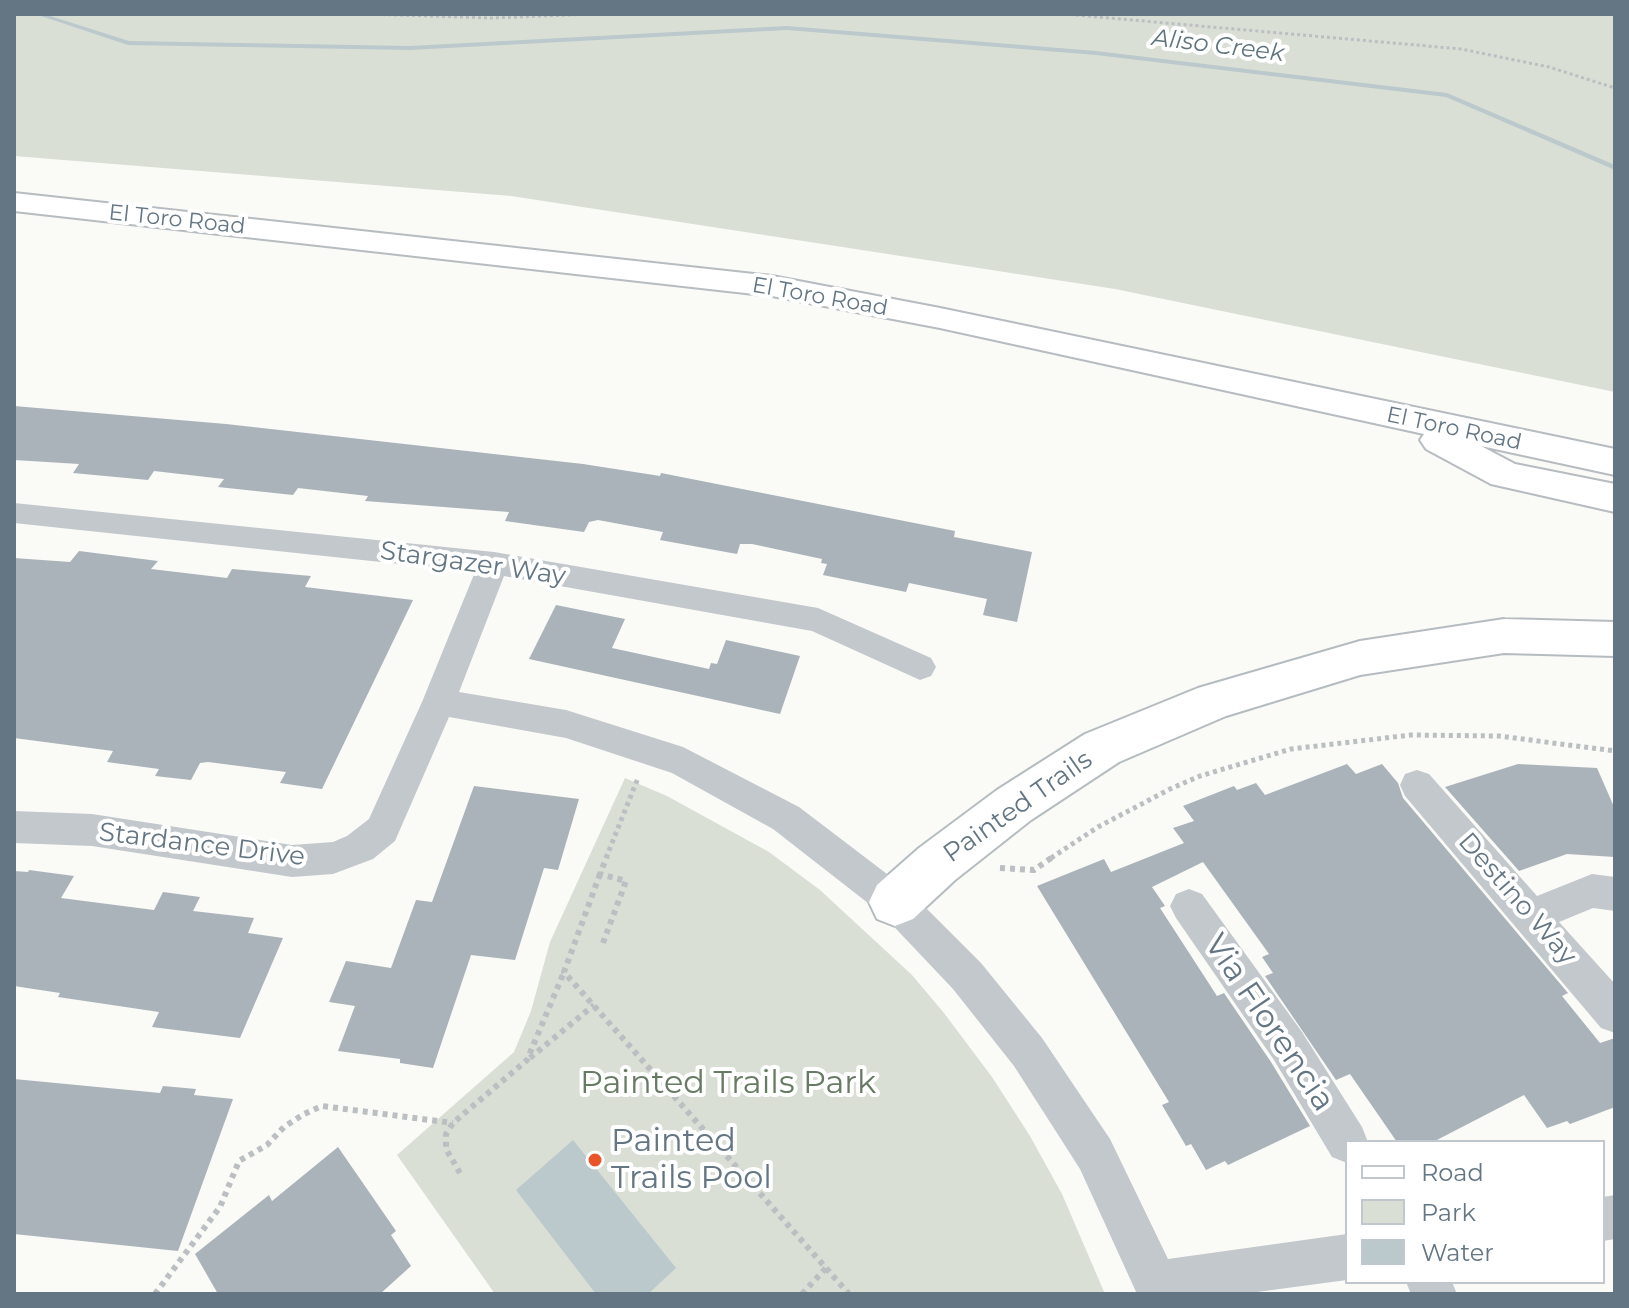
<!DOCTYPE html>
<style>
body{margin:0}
#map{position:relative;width:1629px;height:1308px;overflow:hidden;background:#fafaf7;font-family:Montserrat,sans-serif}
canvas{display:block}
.frame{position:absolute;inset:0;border:16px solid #647683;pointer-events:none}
.legend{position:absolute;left:1345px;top:1140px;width:260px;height:144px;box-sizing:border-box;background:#fff;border:2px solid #c1c8cd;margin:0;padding:10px 14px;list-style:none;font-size:24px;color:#647683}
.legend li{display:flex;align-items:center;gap:16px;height:40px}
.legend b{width:40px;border:2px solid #c1c8cd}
</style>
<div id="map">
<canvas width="1629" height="1308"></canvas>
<div class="frame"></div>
<ul class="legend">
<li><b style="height:10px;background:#fff"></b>Road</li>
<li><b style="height:22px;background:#dadfd6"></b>Park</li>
<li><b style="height:22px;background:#bbc8cc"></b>Water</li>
</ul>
</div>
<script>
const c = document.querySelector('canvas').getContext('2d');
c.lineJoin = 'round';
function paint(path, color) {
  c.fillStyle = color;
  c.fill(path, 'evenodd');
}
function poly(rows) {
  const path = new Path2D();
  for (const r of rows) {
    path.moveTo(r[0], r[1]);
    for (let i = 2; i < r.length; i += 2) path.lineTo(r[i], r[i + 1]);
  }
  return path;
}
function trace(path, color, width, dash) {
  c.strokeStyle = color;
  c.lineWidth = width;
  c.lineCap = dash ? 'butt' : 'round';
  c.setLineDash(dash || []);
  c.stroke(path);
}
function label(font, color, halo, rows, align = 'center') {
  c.font = font + ' Montserrat,sans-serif';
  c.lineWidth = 8;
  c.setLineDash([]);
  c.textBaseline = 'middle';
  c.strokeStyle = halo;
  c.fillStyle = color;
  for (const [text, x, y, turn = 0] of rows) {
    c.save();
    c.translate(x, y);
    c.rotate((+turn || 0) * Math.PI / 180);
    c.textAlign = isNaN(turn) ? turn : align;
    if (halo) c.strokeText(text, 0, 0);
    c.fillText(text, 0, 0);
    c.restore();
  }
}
paint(poly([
 [14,14,1615,14,1615,392,1115,289,511,196,14,156],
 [625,778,667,796,769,852,820,890,912,975,944,1013,992,1077,1030,1136,1062,1194,1105,1294,495,1294,397,1155,514,1052,531,1011,550,942]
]), '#dadfd6');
paint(poly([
 [573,1140,676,1268,648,1294,596,1294,516,1190]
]), '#bbc8cc');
paint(poly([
 [35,14,44,14,129,41,410,46,787,26,1096,51,1447,93,1615,165,1615,170,1446,97,1096,55,787,30,410,50,128,45,35,14]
]), '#bbc8cc');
paint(poly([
 [14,406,226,424,583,464,660,476,661,473,955,531,954,537,1032,552,1017,622,983,615,987,599,909,583,906,592,823,575,827,564,821,563,822,559,752,544,740,544,737,554,660,540,663,532,598,520,589,522,584,532,505,521,509,512,365,501,368,496,298,488,293,495,218,487,224,479,154,471,148,480,73,473,79,464,14,460],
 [79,551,158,561,151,569,227,578,232,569,311,576,305,587,413,600,322,789,280,783,286,772,208,762,200,763,191,780,155,776,159,769,107,762,113,751,14,738,14,558,70,562],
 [556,605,625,619,612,648,709,669,711,663,717,664,726,640,800,656,780,714,529,659],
 [1347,764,1356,774,1382,764,1398,783,1403,798,1568,993,1562,996,1600,1043,1615,1038,1615,1107,1570,1124,1567,1121,1547,1128,1524,1095,1433,1142,1397,1142,1350,1074,1336,1080,1265,976,1273,973,1262,957,1269,954,1203,862,1152,887,1165,906,1160,908,1217,996,1224,993,1271,1062,1310,1126,1228,1165,1225,1161,1206,1170,1191,1144,1186,1146,1162,1105,1169,1102,1037,886,1104,859,1111,872,1184,843,1173,828,1194,821,1183,806,1234,786,1237,790,1256,783,1265,795],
 [1518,764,1597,768,1615,809,1615,857,1567,854,1519,871,1445,787],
 [474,786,579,799,558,870,544,868,515,960,471,955,433,1068,400,1063,400,1059,338,1051,355,1006,329,1002,346,961,391,968,416,900,432,902],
 [29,870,74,876,61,898,154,910,163,892,200,897,193,911,254,918,248,933,283,938,240,1038,152,1027,159,1012,58,997,60,993,14,986,14,871,28,872],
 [14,1079,160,1093,163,1086,196,1089,194,1095,233,1099,178,1251,14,1234],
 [338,1147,396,1231,391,1235,411,1266,380,1294,218,1294,195,1254,269,1195,272,1201]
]), '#aab3b9');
const secondary = poly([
 [1504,619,1615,622,1615,656,1504,653,1360,675,1226,716,1119,762,1031,820,955,880,913,919,895,926,877,919,869,902,877,885,919,848,997,790,1085,734,1198,688,1360,641,1504,619]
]);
const primary = poly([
 [14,193,772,276,940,308,1615,449,1615,475,1481,446,1515,464,1615,484,1615,512,1491,484,1426,449,1420,440,1424,434,940,328,772,296,14,211,14,193]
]);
trace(secondary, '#b5bcc0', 4);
trace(primary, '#b6bcc0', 4);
trace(poly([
 [364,14,492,18,595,14],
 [1064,14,1461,49,1549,67,1615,88]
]), '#bbbfc2', 3, [3, 3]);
trace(poly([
 [606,858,638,778],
 [1051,858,1098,827,1170,789,1200,776,1291,749,1411,735,1499,736,1615,751]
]), '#bbbfc2', 5, [4, 4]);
trace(poly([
 [1000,868,1034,870,1054,856],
 [600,874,564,972,849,1294],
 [603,943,626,881,600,874,607,856],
 [530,1058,594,1005],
 [460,1173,446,1149,446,1134,453,1123,527,1060,564,972],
 [155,1294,220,1207,239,1161,267,1145,284,1127,304,1114,322,1106,453,1123],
 [802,1294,826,1268]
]), '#bbbfc2', 6, [5, 5]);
paint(poly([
 [14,503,494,552,818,608,931,658,936,667,931,676,920,680,812,631,504,576,459,692,566,710,683,747,799,807,908,890,981,963,1042,1038,1110,1139,1168,1259,1347,1234,1347,1280,1242,1294,1137,1294,1080,1169,1014,1066,953,989,882,914,773,829,672,773,566,738,449,717,395,841,373,859,333,874,292,877,92,846,14,843,14,811,92,814,292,845,333,842,347,836,369,819,422,702,475,572,14,523,14,503],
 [1417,770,1429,774,1537,896,1592,874,1615,877,1615,911,1593,908,1559,922,1615,984,1615,1033,1601,1028,1405,796,1400,785,1405,774,1417,770],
 [1189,889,1202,894,1302,1032,1362,1127,1368,1142,1347,1142,1347,1163,1332,1157,1274,1060,1176,918,1170,906,1176,894,1189,889],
 [1615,1195,1615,1239,1603,1241,1603,1197,1615,1195],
 [1406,1282,1452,1282,1457,1294,1411,1294,1406,1282]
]), '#c3c8cc');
paint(secondary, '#fff');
paint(primary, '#fff');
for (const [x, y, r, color] of [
 [595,1160,8,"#e95429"]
]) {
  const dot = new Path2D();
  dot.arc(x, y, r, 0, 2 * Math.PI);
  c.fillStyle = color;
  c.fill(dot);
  trace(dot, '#fff', 3);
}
label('22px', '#647683', '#fff', [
 ["El Toro Road",177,220,6],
 ["El Toro Road",820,297,10],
 ["El Toro Road",1454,429,12]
]);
label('italic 24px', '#5f757d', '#fff', [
 ["Aliso Creek",1218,46,7]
]);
label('26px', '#647683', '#fff', [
 ["Stargazer Way",473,564,8],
 ["Painted Trails",1018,807,-35],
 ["Stardance Drive",202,845,7],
 ["Destino Way",1517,899,49]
]);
label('32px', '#647683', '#fff', [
 ["Via Florencia",1269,1023,56]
]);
label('32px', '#677a63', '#fff', [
 ["Painted Trails Park",728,1084]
]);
label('32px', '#647683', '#fff', [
 ["Painted",611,1142],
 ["Trails Pool",611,1179]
], 'left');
</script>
